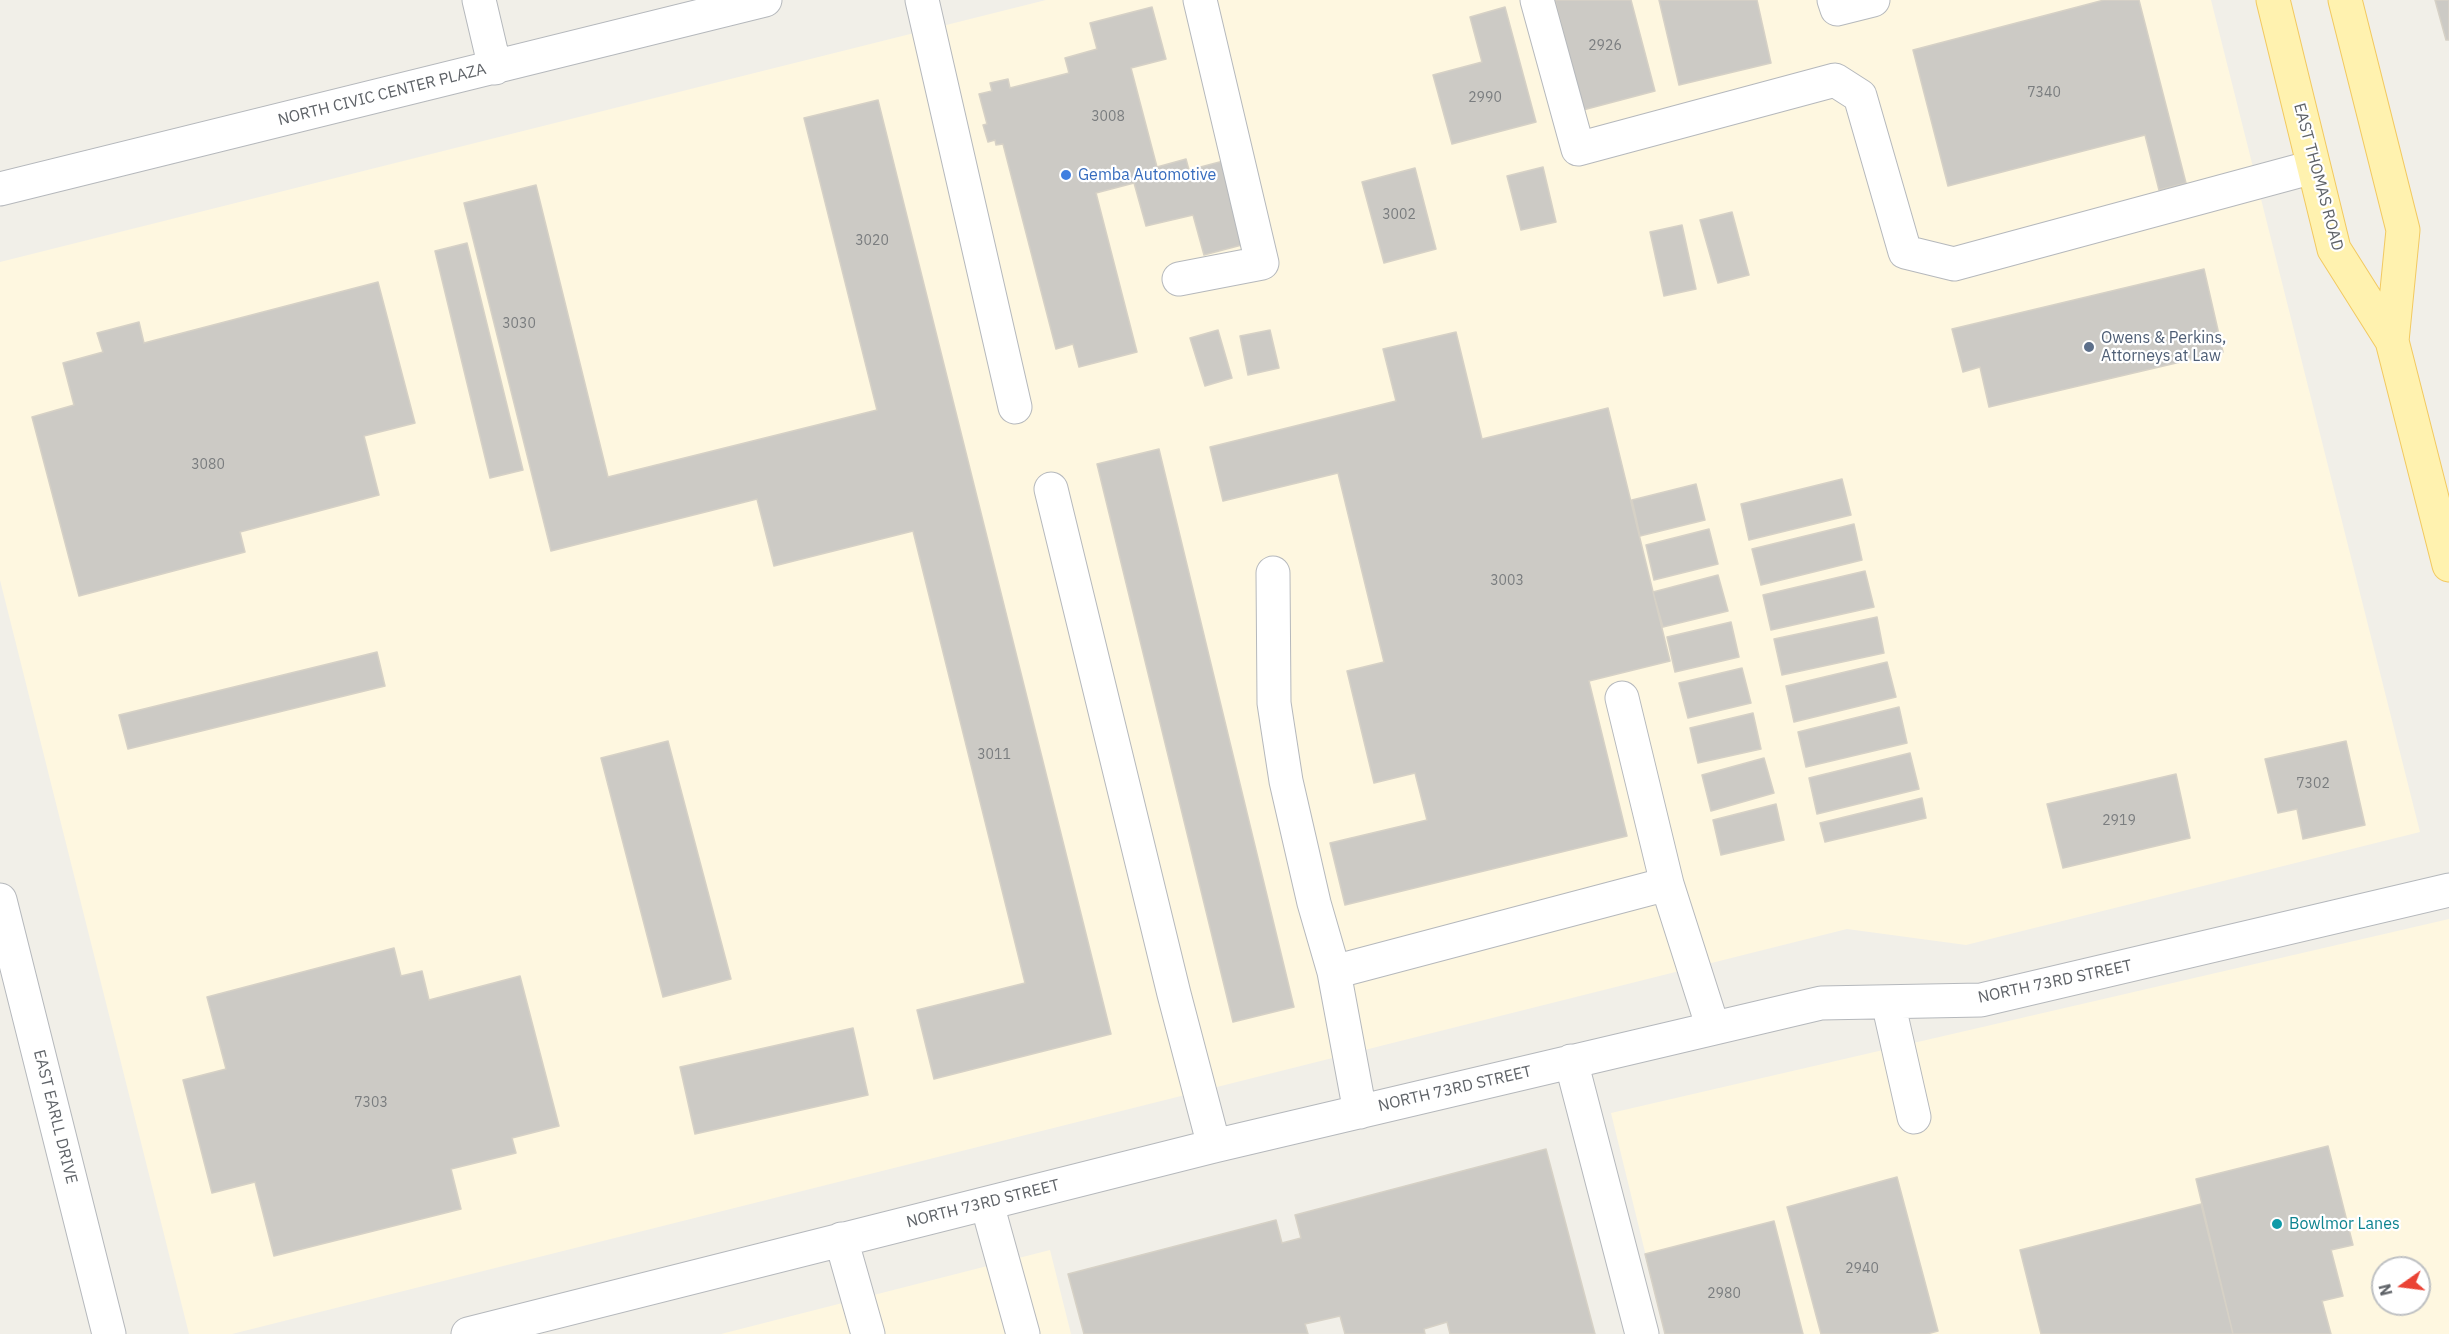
<!DOCTYPE html>
<style>
body{margin:0}
#map{position:relative;width:2449px;height:1334px;overflow:hidden;background:#f1efe8;font-family:"IBM Plex Sans",sans-serif}
canvas{display:block}
.north{position:absolute;left:2371px;top:1256px;width:60px;height:60px;box-sizing:border-box;background:#fff;border:2px solid #bfc1c3;border-radius:50%;rotate:256deg;font-size:16px;font-weight:700;line-height:24px;text-align:center;color:#5f6368}
.north::after{content:'';display:block;margin:auto;width:21px;height:27px;background:#ea4335;clip-path:polygon(50% 0,100% 100%,50% 72%,0 100%)}
</style>
<div id="map">
<canvas width="2449" height="1334"></canvas>
<div class="north">N</div>
</div>
<script>
const c = document.querySelector('canvas').getContext('2d');
c.lineJoin = 'round';
function paint(path, color) {
  c.fillStyle = color;
  c.fill(path, 'evenodd');
}
function poly(rows) {
  const path = new Path2D();
  for (const r of rows) {
    path.moveTo(r[0], r[1]);
    for (let i = 2; i < r.length; i += 2) path.lineTo(r[i], r[i + 1]);
  }
  return path;
}
function trace(path, color, width, dash) {
  c.strokeStyle = color;
  c.lineWidth = width;
  c.lineCap = dash ? 'butt' : 'round';
  c.setLineDash(dash || []);
  c.stroke(path);
}
function label(font, color, halo, rows, align = 'center') {
  c.font = font + ' "IBM Plex Sans",sans-serif';
  c.lineWidth = 4.5;
  c.setLineDash([]);
  c.textBaseline = 'middle';
  c.strokeStyle = halo;
  c.fillStyle = color;
  for (const [text, x, y, turn = 0] of rows) {
    c.save();
    c.translate(x, y);
    c.rotate((+turn || 0) * Math.PI / 180);
    c.textAlign = isNaN(turn) ? turn : align;
    if (halo) c.strokeText(text, 0, 0);
    c.fillText(text, 0, 0);
    c.restore();
  }
}
paint(poly([
 [1046,0,2211,0,2420,832,1966,945,1847,929,232,1334,189,1334,0,580,0,262],
 [2449,919,2449,1334,1665,1334,1611,1113],
 [2383,1268,2419,1268,2419,1304,2383,1304],
 [1050,1250,1071,1334,721,1334]
]), '#fef7e0');
const building = poly([
 [1555,0,1631,0,1655,91,1583,110,1555,0],
 [1659,0,1757,0,1771,63,1679,85,1659,0],
 [2104,0,2139,0,2186,183,2159,190,2145,135,1948,186,1913,50,2104,0],
 [2435,0,2449,0,2449,40,2446,40,2435,0],
 [1152,7,1166,59,1131,68,1157,167,1186,159,1189,170,1231,159,1253,242,1204,255,1193,215,1146,226,1134,183,1096,193,1137,352,1079,367,1073,344,1056,349,1003,144,996,145,995,140,988,142,983,125,987,124,979,94,992,91,990,83,1008,79,1010,88,1069,73,1065,58,1097,49,1090,23,1152,7],
 [1505,7,1536,122,1452,144,1433,75,1482,62,1470,17,1505,7],
 [878,100,1111,1034,934,1079,917,1010,1025,983,913,531,774,566,757,499,551,551,464,203,536,185,608,477,877,410,804,118,878,100],
 [1543,167,1556,222,1521,230,1507,176,1543,167],
 [1415,168,1436,249,1384,263,1362,182,1415,168],
 [1732,212,1749,275,1718,283,1700,220,1732,212],
 [1682,225,1696,289,1664,296,1650,232,1682,225],
 [467,243,523,470,490,478,435,251,467,243],
 [2204,269,2223,352,1989,407,1980,367,1963,372,1952,329,2204,269],
 [378,282,415,423,364,436,379,495,240,532,245,552,79,596,32,417,74,405,63,363,103,352,97,333,139,322,144,343,378,282],
 [1218,330,1232,378,1205,386,1190,338,1218,330],
 [1270,330,1279,368,1248,375,1240,336,1270,330],
 [1456,332,1482,439,1608,408,1670,661,1589,681,1627,836,1345,905,1330,843,1427,820,1415,773,1374,783,1347,671,1384,662,1338,473,1223,501,1210,447,1396,401,1383,349,1456,332],
 [1159,449,1294,1007,1233,1022,1097,464,1159,449],
 [1842,479,1851,515,1749,540,1741,504,1842,479],
 [1696,484,1705,520,1640,536,1632,500,1696,484],
 [1854,524,1862,560,1761,585,1752,549,1854,524],
 [1709,529,1718,564,1654,580,1646,545,1709,529],
 [1865,571,1874,607,1771,630,1763,595,1865,571],
 [1718,575,1728,611,1663,627,1653,592,1718,575],
 [1877,617,1884,653,1782,675,1774,639,1877,617],
 [1731,622,1739,657,1675,672,1667,637,1731,622],
 [377,652,385,686,128,749,119,715,377,652],
 [1887,662,1896,697,1794,722,1786,686,1887,662],
 [1742,668,1751,703,1688,718,1679,683,1742,668],
 [1899,707,1907,743,1806,767,1798,732,1899,707],
 [1753,713,1761,749,1698,763,1690,728,1753,713],
 [668,741,731,979,663,997,601,758,668,741],
 [2346,741,2365,825,2303,839,2297,809,2278,813,2265,759,2346,741],
 [1910,753,1919,789,1817,814,1809,778,1910,753],
 [1764,758,1774,793,1711,811,1702,775,1764,758],
 [2176,774,2190,838,2063,868,2047,804,2176,774],
 [1922,798,1926,818,1825,842,1820,823,1922,798],
 [1776,804,1784,840,1721,855,1713,820,1776,804],
 [394,948,401,976,422,971,429,1000,520,976,559,1126,512,1138,516,1153,451,1169,461,1209,274,1256,255,1182,212,1193,183,1080,226,1069,207,997,394,948],
 [853,1028,868,1095,695,1134,680,1067,853,1028],
 [2328,1146,2353,1245,2331,1250,2343,1296,2322,1301,2331,1334,2233,1334,2196,1179,2328,1146],
 [1546,1149,1595,1334,1450,1334,1447,1322,1424,1329,1425,1334,1345,1334,1340,1316,1305,1324,1308,1334,1084,1334,1068,1274,1276,1220,1282,1243,1301,1238,1295,1215,1546,1149],
 [1897,1177,1938,1331,1927,1334,1821,1334,1787,1207,1897,1177],
 [2201,1204,2233,1334,2041,1334,2020,1250,2201,1204],
 [1774,1221,1803,1334,1665,1334,1645,1254,1774,1221]
]);
paint(building, '#cccac5');
trace(building, '#d6d1c6', 1.5);
const minor = poly([
 [479,0,495,68],
 [922,0,1015,407],
 [1537,0,1578,149,1835,80,1860,96,1905,252,1954,264,2313,167],
 [1834,0,1837,9,1873,0],
 [0,189,765,0],
 [1179,279,1262,263,1200,0],
 [1051,489,1174,994,1214,1146],
 [1273,573,1274,703,1286,781,1314,903,1334,972],
 [1622,698,1667,884],
 [0,900,109,1334],
 [1888,1002,1914,1117],
 [1571,1061,1642,1334],
 [1360,1112,1334,972,1667,884,1713,1028],
 [987,1204,1023,1334],
 [841,1239,868,1334],
 [468,1334,1214,1146,1821,1003,1981,1000,2449,890]
]);
const major = poly([
 [2273,0,2334,249,2392,341,2449,565],
 [2345,0,2403,230,2392,341]
]);
trace(minor, '#b5b8bc', 35);
trace(major, '#f2c960', 35);
trace(minor, '#fff', 33);
trace(major, '#fff2af', 33);
for (const [x, y, r, color] of [
 [1066,175,6,"#3f7fe0"],
 [2089,347,6,"#5c6f8a"],
 [2277,1224,6,"#0f9aa8"]
]) {
  const dot = new Path2D();
  dot.arc(x, y, r, 0, 2 * Math.PI);
  c.fillStyle = color;
  c.fill(dot);
  trace(dot, '#fff', 2);
}
label('14px', '#7a7d7f', null, [
 ["2926",1605,46],
 ["7340",2044,93],
 ["2990",1485,98],
 ["3008",1108,117],
 ["3002",1399,215],
 ["3020",872,241],
 ["3030",519,324],
 ["3080",208,465],
 ["3003",1507,581],
 ["3011",994,755],
 ["7302",2313,784],
 ["2919",2119,821],
 ["7303",371,1103],
 ["2940",1862,1269],
 ["2980",1724,1294]
]);
label('16px', '#5f6368', '#fff', [
 ["NORTH CIVIC CENTER PLAZA",382,95,-14],
 ["EAST THOMAS ROAD",2318,177,75],
 ["NORTH 73RD STREET",2055,982,-12],
 ["NORTH 73RD STREET",1455,1089,-13],
 ["EAST EARLL DRIVE",55,1117,76],
 ["NORTH 73RD STREET",983,1204,-14]
]);
label('16px', '#366cbe', '#fff', [
 ["Gemba Automotive",1078,175]
], 'left');
label('16px', '#4e5e75', '#fff', [
 ["Owens & Perkins,",2101,338],
 ["Attorneys at Law",2101,356]
], 'left');
label('16px', '#0d838f', '#fff', [
 ["Bowlmor Lanes",2289,1224]
], 'left');
</script>
